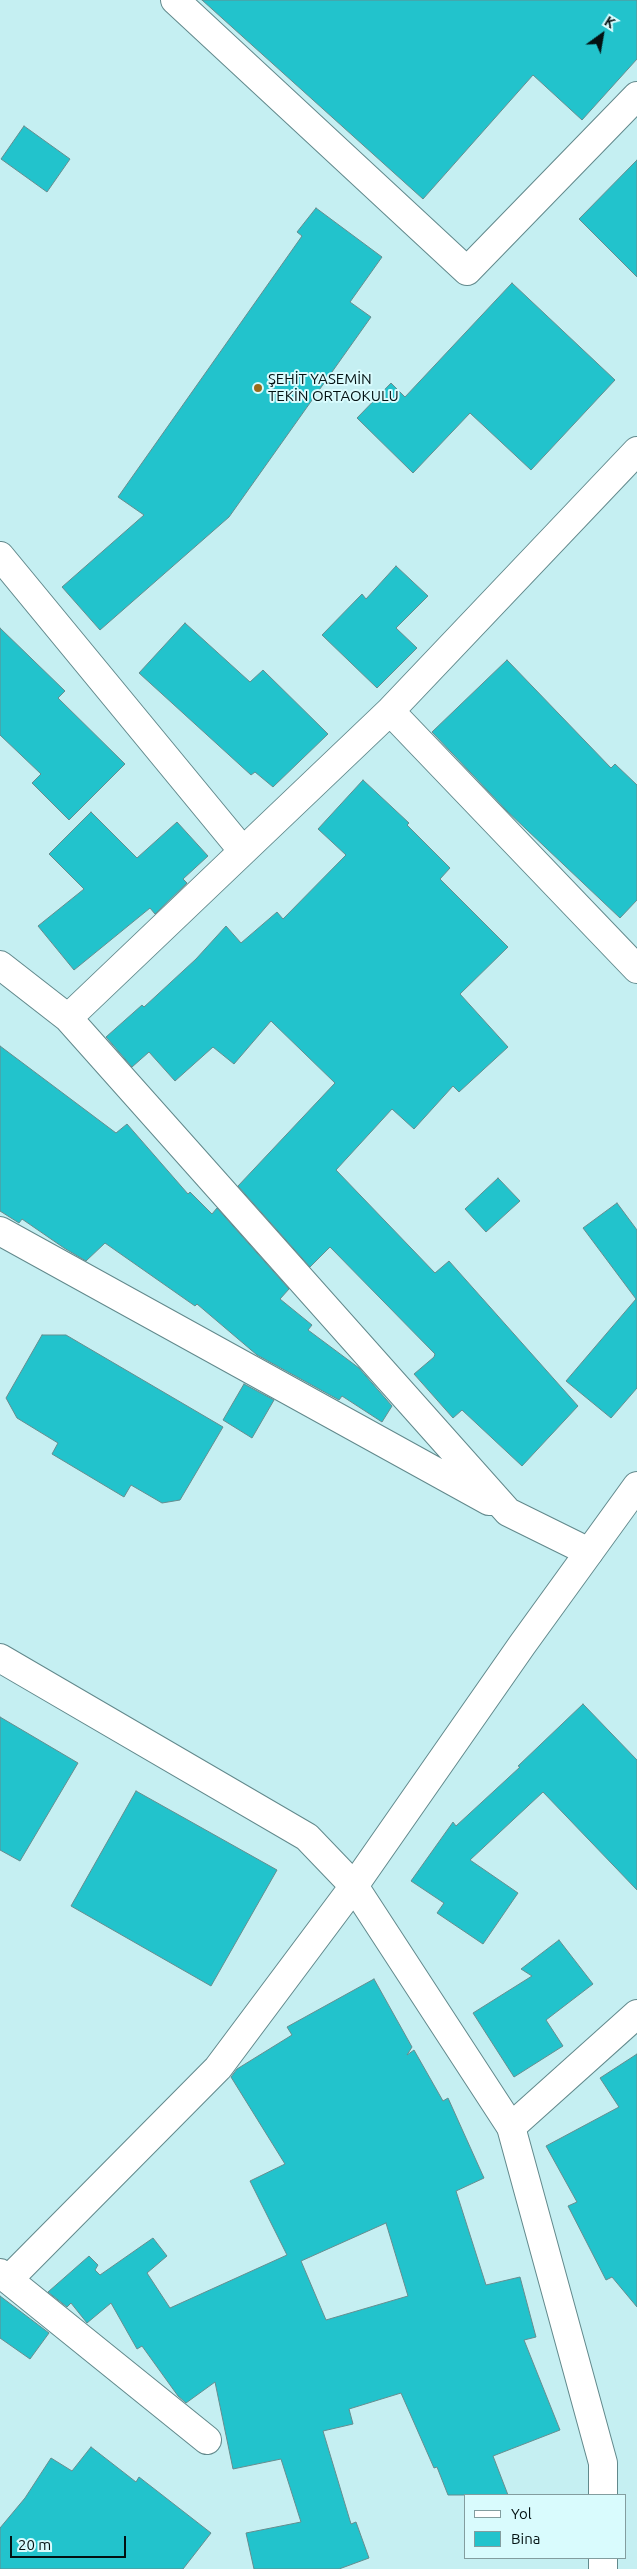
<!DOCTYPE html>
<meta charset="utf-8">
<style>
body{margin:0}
#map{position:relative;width:637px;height:2569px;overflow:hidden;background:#c5eff2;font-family:Ubuntu,sans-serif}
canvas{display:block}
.legend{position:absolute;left:464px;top:2494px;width:162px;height:65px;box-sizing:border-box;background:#d9fbfd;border:1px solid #839d9f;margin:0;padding:6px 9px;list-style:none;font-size:15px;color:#031112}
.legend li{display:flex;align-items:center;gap:10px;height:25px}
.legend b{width:25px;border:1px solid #839d9f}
.north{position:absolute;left:577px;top:10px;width:50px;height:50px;-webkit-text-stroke:4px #d9fbfd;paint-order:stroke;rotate:32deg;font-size:14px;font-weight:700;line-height:20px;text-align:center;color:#031112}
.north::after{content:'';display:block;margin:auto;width:18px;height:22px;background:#031112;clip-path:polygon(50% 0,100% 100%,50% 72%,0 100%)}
.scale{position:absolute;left:10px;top:2536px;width:116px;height:22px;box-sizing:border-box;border:2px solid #031112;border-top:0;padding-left:6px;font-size:15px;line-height:18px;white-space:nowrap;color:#031112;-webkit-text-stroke:4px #d9fbfd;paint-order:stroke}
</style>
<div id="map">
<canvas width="637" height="2569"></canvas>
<ul class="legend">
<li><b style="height:6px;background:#fff"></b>Yol</li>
<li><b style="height:14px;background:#22c3cc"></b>Bina</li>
</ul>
<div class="north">K</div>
<div class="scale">20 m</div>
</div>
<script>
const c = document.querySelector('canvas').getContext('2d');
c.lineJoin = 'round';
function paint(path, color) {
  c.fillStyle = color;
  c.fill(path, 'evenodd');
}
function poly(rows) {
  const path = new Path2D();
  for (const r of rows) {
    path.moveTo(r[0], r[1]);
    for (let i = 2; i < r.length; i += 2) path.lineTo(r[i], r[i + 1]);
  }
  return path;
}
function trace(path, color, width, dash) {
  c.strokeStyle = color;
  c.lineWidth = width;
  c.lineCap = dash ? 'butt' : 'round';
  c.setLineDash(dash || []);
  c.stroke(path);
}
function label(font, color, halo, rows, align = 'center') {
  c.font = font + ' Ubuntu,sans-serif';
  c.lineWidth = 4;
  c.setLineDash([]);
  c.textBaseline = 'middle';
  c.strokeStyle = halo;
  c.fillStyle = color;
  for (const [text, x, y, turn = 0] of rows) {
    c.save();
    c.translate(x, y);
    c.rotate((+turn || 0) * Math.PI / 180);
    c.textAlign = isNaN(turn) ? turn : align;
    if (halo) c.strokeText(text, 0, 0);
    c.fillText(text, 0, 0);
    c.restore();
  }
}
const building = poly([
 [202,0,637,0,637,59,582,120,533,75,423,199,202,0],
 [24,126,70,159,47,192,1,159,24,126],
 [637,160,637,277,579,219,637,160],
 [316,208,382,257,350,302,371,317,229,517,100,630,62,587,144,515,118,497,302,236,297,232,316,208],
 [512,283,615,380,531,470,470,413,413,473,357,418,391,383,405,397,512,283],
 [396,566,428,596,396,628,417,648,377,688,322,635,362,594,366,599,396,566],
 [185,623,250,682,263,670,328,734,273,787,255,772,251,775,139,673,185,623],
 [0,628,65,691,58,698,125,764,69,820,32,783,41,774,0,735,0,628],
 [507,660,611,768,615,764,637,785,637,900,620,918,507,811,432,732,507,660],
 [363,780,409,823,407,825,450,868,440,879,508,947,460,994,508,1047,459,1092,453,1086,414,1129,392,1109,336,1170,435,1273,449,1261,578,1406,522,1466,462,1410,453,1418,414,1374,434,1357,435,1354,330,1247,310,1267,238,1186,335,1083,271,1021,234,1064,213,1047,175,1081,149,1052,132,1067,106,1037,142,1005,144,1007,196,959,226,926,241,943,277,912,283,919,346,855,318,829,363,780],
 [91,812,137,858,177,822,208,856,183,879,187,883,155,914,150,908,74,970,38,926,84,889,49,854,91,812],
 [0,1046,116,1133,127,1124,188,1194,190,1192,212,1214,217,1208,289,1289,280,1299,312,1325,308,1330,359,1368,392,1406,382,1422,342,1396,339,1400,257,1355,197,1304,195,1306,105,1243,86,1261,64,1248,22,1219,19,1223,0,1211,0,1046],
 [498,1178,520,1201,486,1232,465,1209,498,1178],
 [617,1203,637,1230,637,1388,611,1418,566,1381,636,1299,583,1228,617,1203],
 [42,1335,66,1335,223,1427,180,1500,162,1503,131,1485,124,1497,52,1454,58,1443,17,1418,6,1398,42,1335],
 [244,1384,274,1400,252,1438,223,1420,244,1384],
 [583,1704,637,1760,637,1890,543,1792,470,1860,518,1893,483,1944,437,1913,444,1903,411,1881,453,1822,456,1826,520,1767,518,1766,583,1704],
 [0,1717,78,1763,20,1861,0,1850,0,1717],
 [136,1791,277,1870,211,1986,71,1906,136,1791],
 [559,1940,593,1984,546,2020,563,2046,514,2077,473,2013,532,1976,521,1969,559,1940],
 [374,1979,412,2047,407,2055,414,2050,443,2101,448,2098,484,2178,456,2191,486,2285,520,2277,536,2337,524,2340,560,2430,493,2456,508,2495,448,2495,437,2467,434,2468,401,2393,349,2409,353,2424,323,2431,351,2524,356,2522,369,2558,339,2569,254,2569,246,2533,301,2522,281,2459,233,2469,215,2382,186,2403,178,2396,142,2346,137,2349,111,2303,87,2323,71,2303,67,2307,48,2292,89,2256,98,2265,95,2270,100,2275,153,2238,167,2256,147,2273,170,2308,287,2255,250,2181,285,2164,231,2077,237,2069,292,2035,287,2027,374,1979],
 [386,2223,408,2296,326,2320,301,2261,386,2223],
 [637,2054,637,2307,612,2277,606,2280,568,2206,577,2202,546,2146,619,2107,600,2078,637,2054],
 [0,2296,49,2333,30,2359,0,2338,0,2296],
 [91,2447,136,2482,139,2477,211,2533,183,2569,0,2569,0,2528,25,2498,51,2458,72,2471,91,2447]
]);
paint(building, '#22c3cc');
trace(building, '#658d8f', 1);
const street = poly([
 [175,0,467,271,637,96],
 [637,451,390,711,637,969],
 [0,556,243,851],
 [0,965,68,1018,508,1512,589,1552],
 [68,1018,390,711],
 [0,1231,489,1501],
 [0,1658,307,1837,354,1886,218,2068,9,2279],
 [511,2127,637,2014],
 [0,2273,207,2440]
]);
const secondary = poly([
 [603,2495,603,2463,511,2127,354,1886,522,1645,637,1486],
 [603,2569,603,2558]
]);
trace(street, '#62898c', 30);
trace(secondary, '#62898c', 30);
trace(street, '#fff', 28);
trace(secondary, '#fff', 28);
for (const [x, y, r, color] of [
 [258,388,5,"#996b1b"]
]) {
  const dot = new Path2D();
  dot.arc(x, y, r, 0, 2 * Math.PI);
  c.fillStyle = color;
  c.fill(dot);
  trace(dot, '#d9fbfd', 2);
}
label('15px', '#031112', '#d9fbfd', [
 ["ŞEHİT YASEMİN",268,379],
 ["TEKİN ORTAOKULU",268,396]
], 'left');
</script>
